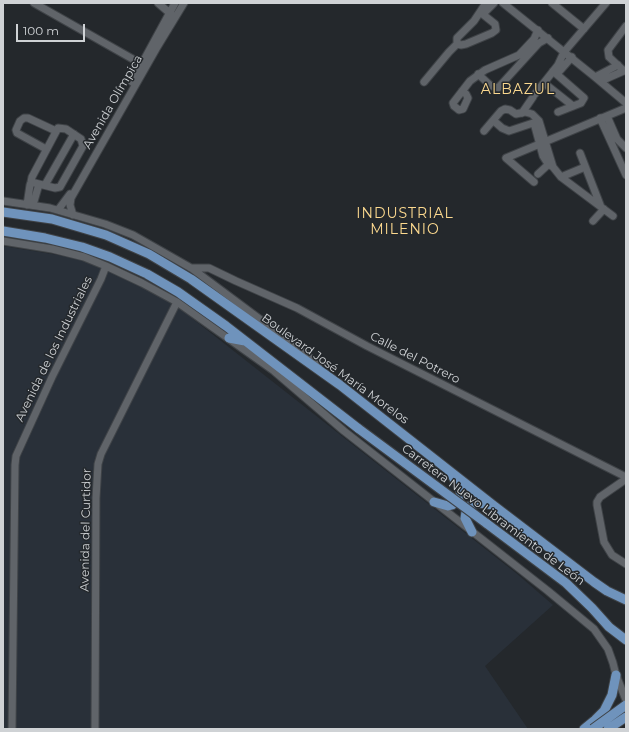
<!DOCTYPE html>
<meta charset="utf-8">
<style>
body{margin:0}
#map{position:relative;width:629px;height:732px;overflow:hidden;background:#24282c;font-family:Montserrat,sans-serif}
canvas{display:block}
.frame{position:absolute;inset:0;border:4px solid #cfd2d5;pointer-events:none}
.scale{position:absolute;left:16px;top:24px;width:69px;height:18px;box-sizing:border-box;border:2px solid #cfd2d5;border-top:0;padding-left:5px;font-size:12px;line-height:14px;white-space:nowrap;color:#cfd2d5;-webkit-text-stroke:3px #24282c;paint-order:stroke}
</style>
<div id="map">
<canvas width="629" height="732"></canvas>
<div class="frame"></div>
<div class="scale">100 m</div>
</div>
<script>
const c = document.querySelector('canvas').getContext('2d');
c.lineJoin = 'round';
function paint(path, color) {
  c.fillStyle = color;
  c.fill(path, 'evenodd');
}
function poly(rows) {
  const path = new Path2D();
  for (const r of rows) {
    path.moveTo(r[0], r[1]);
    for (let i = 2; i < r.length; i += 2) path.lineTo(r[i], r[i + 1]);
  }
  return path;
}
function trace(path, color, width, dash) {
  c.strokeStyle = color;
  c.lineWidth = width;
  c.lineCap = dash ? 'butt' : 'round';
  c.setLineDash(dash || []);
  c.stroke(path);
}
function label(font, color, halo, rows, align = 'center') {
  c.font = font + ' Montserrat,sans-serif';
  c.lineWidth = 3;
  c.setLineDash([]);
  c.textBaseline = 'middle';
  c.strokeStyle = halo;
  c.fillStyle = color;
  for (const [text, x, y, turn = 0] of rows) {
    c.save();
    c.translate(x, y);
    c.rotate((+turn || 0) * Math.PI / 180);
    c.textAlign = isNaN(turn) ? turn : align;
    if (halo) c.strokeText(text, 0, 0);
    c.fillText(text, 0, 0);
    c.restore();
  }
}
paint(poly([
 [3,246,95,261,174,304,516,573,553,605,485,666,528,729,3,729]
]), '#293039');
const minor = poly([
 [34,3,145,66],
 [158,3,172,15],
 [503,3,595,77,626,103],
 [552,3,584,29],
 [483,14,494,3],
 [457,44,461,45,466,44,492,33,496,30,495,24,480,12],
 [553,71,584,98,581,103,558,112],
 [624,71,609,57,608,50,626,26],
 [478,74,491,86,498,88,539,43,548,38],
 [557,74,572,57],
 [595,77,618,65],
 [601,81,626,70],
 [132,82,175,3],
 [424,82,449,52,457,44,457,38,474,21,486,3],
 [544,83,573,106],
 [462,91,466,94,468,98,463,109,459,110,454,106,453,103,470,81,485,70,519,55,534,39,538,30],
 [535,94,558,65,564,52,606,3],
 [522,113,533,97],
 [607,116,617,139,626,148],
 [600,118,626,175],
 [494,121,502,128,509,131,539,121],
 [534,123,543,156,548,164,553,167],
 [484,131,501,111,505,109,510,110,516,114,525,112,532,114,539,121,553,167,561,177,613,216],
 [46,149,17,133,16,130,20,121,24,118,28,118,56,131],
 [580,153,601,207],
 [538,174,551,162],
 [561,177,585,167],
 [534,182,506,158,626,108],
 [45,185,74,134],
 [3,201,50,208,105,224,133,235,191,268,202,276,304,352,318,366],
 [27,205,30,185,31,182,32,177,58,128,66,129,81,139,83,146,60,187,55,188,31,182],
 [33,205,39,184],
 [58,210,70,194],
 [73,215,70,205,71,198,156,49,184,3],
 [593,221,604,209],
 [3,241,52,249,84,257,106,266,142,283,177,302,274,371,344,431,548,591,594,629,608,649,613,663,616,675,626,700],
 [191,268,209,268,236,281,297,308,367,346,626,477],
 [626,479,600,497,597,502,597,505,604,542,612,555,626,564],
 [12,729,15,465,16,456,52,377,101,279,106,266],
 [95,729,96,498,98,464,101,454,177,302]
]);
const major = poly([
 [3,212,52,219,106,235,149,254,191,279,340,385,493,505,594,582,607,591,626,600],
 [3,231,45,238,82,247,110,257,147,274,178,292,226,326,359,429],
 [229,338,245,341],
 [434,502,448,506,452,505,459,499,461,492,452,475],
 [486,523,566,583,592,608,609,627,626,640],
 [472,532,465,518,466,512,468,507,473,504,479,503,493,505],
 [584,729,595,720,604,711,612,695,616,675]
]);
trace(minor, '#3f4347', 9);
trace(major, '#3f4347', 11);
trace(minor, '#606469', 7);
trace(major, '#6f93bc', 9);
const majorBridge = poly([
 [359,429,486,523],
 [593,729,626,705],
 [608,729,626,717]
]);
trace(majorBridge, '#3f4347', 11, []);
trace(majorBridge, '#6f93bc', 9);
label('12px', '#cfd2d5', '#24282c', [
 ["Avenida Olímpica",113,102,-60],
 ["Avenida de los Industriales",54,349,-64],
 ["Calle del Potrero",415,358,27],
 ["Boulevard José María Morelos",335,369,36],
 ["Carretera Nuevo Libramiento de León",493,515,37],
 ["Avenida del Curtidor",86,530,-89]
]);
c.letterSpacing = '1px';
label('14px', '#fcd98f', '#24282c', [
 ["ALBAZUL",518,90],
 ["INDUSTRIAL",405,214],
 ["MILENIO",405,230]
]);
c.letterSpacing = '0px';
</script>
